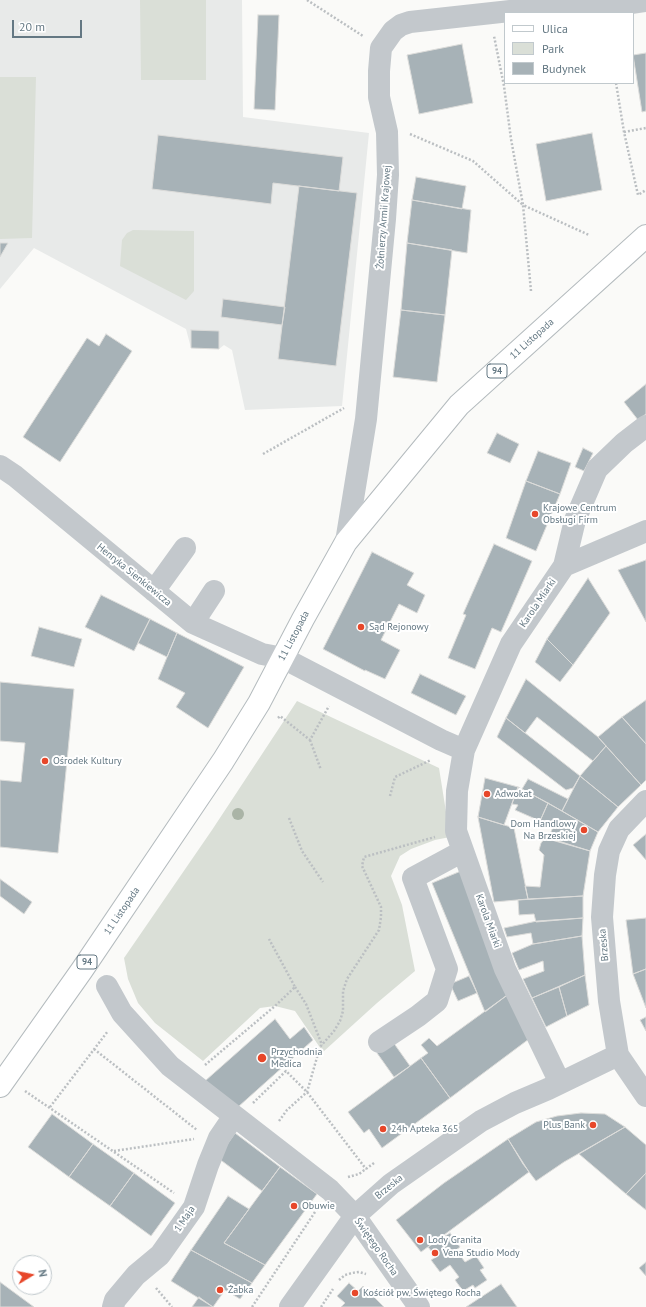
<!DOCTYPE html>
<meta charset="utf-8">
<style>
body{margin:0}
#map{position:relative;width:646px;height:1307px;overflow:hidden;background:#fafaf8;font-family:"PT Sans",sans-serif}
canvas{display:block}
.legend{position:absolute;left:504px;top:12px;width:130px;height:72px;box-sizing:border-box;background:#fff;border:1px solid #c1c9cd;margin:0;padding:5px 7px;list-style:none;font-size:12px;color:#647883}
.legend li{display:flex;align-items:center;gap:8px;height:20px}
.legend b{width:20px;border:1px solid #c1c9cd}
.north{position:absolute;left:12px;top:1255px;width:40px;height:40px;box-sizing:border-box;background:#fff;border:1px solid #c1c9cd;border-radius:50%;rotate:80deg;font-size:11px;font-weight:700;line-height:16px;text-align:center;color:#647883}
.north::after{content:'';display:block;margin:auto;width:14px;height:18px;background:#e7472a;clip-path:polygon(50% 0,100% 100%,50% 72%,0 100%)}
.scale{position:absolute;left:12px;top:20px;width:70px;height:18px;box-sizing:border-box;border:2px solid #647883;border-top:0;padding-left:5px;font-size:12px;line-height:14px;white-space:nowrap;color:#647883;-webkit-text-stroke:3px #fff;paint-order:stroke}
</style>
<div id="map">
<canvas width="646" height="1307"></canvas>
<ul class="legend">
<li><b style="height:5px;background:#fff"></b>Ulica</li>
<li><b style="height:11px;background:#dadfd7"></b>Park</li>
<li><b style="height:11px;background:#a7b2b7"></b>Budynek</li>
</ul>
<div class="north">N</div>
<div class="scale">20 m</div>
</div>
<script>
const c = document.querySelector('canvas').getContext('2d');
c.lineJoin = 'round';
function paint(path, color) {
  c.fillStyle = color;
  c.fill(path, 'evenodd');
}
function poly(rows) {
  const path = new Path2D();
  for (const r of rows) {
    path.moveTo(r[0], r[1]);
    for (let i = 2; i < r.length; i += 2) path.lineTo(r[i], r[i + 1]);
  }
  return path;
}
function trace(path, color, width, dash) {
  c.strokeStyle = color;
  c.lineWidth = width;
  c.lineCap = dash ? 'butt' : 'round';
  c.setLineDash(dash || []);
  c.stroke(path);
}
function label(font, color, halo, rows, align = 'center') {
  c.font = font + ' "PT Sans",sans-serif';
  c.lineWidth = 4;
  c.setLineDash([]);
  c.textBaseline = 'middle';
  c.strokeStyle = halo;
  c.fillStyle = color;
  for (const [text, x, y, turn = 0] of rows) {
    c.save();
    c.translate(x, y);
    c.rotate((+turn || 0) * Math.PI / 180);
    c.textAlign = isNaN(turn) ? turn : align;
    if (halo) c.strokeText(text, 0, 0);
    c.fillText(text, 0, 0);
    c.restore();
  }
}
paint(poly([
 [0,0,242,0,243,117,369,133,342,406,245,410,232,350,224,345,219,349,191,348,186,329,34,248,0,289]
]), '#e8eae9');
paint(poly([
 [140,0,206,0,206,80,141,80],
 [0,77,36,77,32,238,0,239],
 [133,230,194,231,194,291,186,300,120,266,122,240,127,233],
 [297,701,439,768,450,837,435,840,411,849,400,856,391,876,402,905,415,971,377,1003,323,1052,295,1011,275,1006,260,1008,203,1061,155,1023,138,1003,128,979,124,958,212,830]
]), '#dadfd7');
const building = poly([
 [258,15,279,15,275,110,254,109,258,15],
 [462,44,473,103,419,114,407,55,462,44],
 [646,53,646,111,642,112,633,55,646,53],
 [592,133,602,190,546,201,536,144,592,133],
 [158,135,343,157,339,191,273,183,271,204,152,189,158,135],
 [416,177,466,186,462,209,412,200,416,177],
 [299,186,357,193,336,366,278,359,299,186],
 [412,200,471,210,467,253,407,243,412,200],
 [0,243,8,243,0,257,0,243],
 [407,243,452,250,445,315,401,310,407,243],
 [223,299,285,307,282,325,221,317,223,299],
 [401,310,445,315,437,382,393,377,401,310],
 [191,330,219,331,219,349,191,348,191,330],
 [106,334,132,351,60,462,23,437,87,338,99,346,106,334],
 [646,384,646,414,638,420,624,402,646,384],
 [497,433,519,444,510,463,487,453,497,433],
 [583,448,593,453,584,471,575,467,583,448],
 [538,451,571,463,560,494,526,481,538,451],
 [526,481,560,494,536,551,506,538,526,481],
 [494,544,532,561,501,632,492,628,475,669,448,658,466,615,463,614,494,544],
 [372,552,414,573,407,585,425,595,417,613,399,604,381,640,400,650,385,679,365,670,365,671,323,649,372,552],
 [646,560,646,622,618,570,646,560],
 [588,578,610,613,573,665,547,639,588,578],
 [101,595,150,619,134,651,85,627,101,595],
 [150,619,177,633,167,657,138,643,150,619],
 [39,627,82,639,74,667,31,656,39,627],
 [177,633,244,667,208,728,176,707,185,693,158,679,177,633],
 [547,639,573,665,560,682,535,662,547,639],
 [420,674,466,696,456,715,411,693,420,674],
 [526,679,598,737,606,746,593,761,537,717,525,733,506,718,526,679],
 [0,682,74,689,58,853,0,847,0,780,21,782,25,743,0,741,0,682],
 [646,700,646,744,622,717,646,700],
 [622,717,646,744,646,780,641,785,598,737,622,717],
 [506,718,580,776,573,788,566,790,497,737,506,718],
 [606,746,641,785,618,807,580,776,606,746],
 [580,776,618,807,598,832,562,811,580,776],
 [485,778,518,787,504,825,478,817,485,778],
 [528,779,568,799,562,811,522,789,528,779],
 [518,787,548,803,540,821,515,810,518,805,512,804,518,787],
 [548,803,598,832,590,851,548,839,553,827,540,821,548,803],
 [478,817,514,828,528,899,494,902,478,817],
 [646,834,646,860,633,845,646,834],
 [546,837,590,851,583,896,528,899,525,886,540,887,544,855,539,850,541,843,546,837],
 [461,871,510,993,485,1012,432,883,461,871],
 [0,879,32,902,24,914,0,896,0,879],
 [583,896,583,918,536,922,534,914,519,915,518,900,583,896],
 [583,918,582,936,533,944,531,933,507,937,504,928,537,921,583,918],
 [646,918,646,969,633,974,626,920,646,918],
 [582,936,585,975,532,998,523,979,544,971,543,961,519,970,512,953,533,944,582,936],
 [646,969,646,1008,633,974,646,969],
 [585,975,589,1005,567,1016,559,987,585,975],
 [469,976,477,993,458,1001,450,984,469,976],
 [559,987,567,1016,546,1027,532,998,559,987],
 [510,993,529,1039,450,1098,421,1058,428,1053,421,1045,429,1038,437,1046,510,993],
 [646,1017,646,1031,640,1020,646,1017],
 [275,1019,290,1039,304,1027,313,1040,238,1107,205,1081,275,1019],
 [393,1042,410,1066,394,1077,377,1053,393,1042],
 [421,1058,450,1098,382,1148,369,1129,364,1133,348,1112,421,1058],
 [581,1113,605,1114,625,1127,564,1162,536,1181,523,1164,508,1139,536,1122,557,1116,581,1113],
 [52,1114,93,1144,69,1177,28,1147,52,1114],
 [625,1127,646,1145,646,1173,626,1194,579,1154,625,1127],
 [235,1133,280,1167,262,1191,218,1158,235,1133],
 [508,1139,529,1172,421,1252,396,1220,444,1183,508,1139],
 [93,1144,134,1173,110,1206,69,1177,93,1144],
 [280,1167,317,1194,265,1265,224,1243,280,1167],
 [134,1173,175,1203,151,1236,110,1206,134,1173],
 [646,1173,646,1210,626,1194,646,1173],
 [228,1196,249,1209,224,1243,265,1265,252,1283,191,1250,228,1196],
 [450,1233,460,1247,456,1250,465,1262,476,1256,484,1268,480,1270,487,1280,475,1288,473,1285,463,1291,455,1280,459,1277,450,1265,440,1272,431,1260,436,1257,428,1247,450,1233],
 [191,1250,252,1283,240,1299,225,1290,213,1307,171,1281,191,1250],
 [646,1262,646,1276,639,1268,646,1262],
 [0,1282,34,1307,0,1307,0,1282],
 [349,1283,358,1291,363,1286,384,1307,341,1307,345,1303,337,1296,349,1283],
 [501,1284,517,1307,466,1307,501,1284],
 [199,1297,213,1307,192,1307,199,1297]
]);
paint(building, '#a7b2b7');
trace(building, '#dcdcda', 1);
const major = poly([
 [0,1086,82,970,223,761,259,703,303,619,346,542,459,405,646,236]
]);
trace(major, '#b4bbbe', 24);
trace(poly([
 [307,0,363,36],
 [616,83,624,132,638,195,646,190],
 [624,132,646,128],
 [410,134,473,161,523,205,511,139,504,86,494,36],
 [531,291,523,205,589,235],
 [263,454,344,408],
 [278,718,280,716,310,740,329,706],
 [310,740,321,770],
 [390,796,395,777,431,760],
 [289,818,302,851,323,882],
 [295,987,306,1004,322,1045],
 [94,1049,197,1130],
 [205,1065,275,1006,295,987,269,939],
 [25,1091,174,1193],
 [253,1103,286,1071,307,1092,366,1169],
 [50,1107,108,1031],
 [279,1121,287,1110,307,1092,320,1047,334,1031,340,1021,343,1011,343,991,347,979,379,930,381,917,381,907,362,866,364,857,435,837],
 [114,1151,194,1139],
 [348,1177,359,1174,374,1163],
 [339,1280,345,1275,352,1273,359,1272,366,1274],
 [156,1288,172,1307],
 [252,1307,317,1209],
 [321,1307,333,1289]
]), '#bbbfc2', 2.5, [2, 2]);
trace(poly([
 [0,466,15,476,193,623,262,654,283,658,441,740,464,750],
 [346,542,366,419,385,219,388,175,387,132,379,97,379,71,381,48,393,31,401,25,410,22,555,6,603,7,646,1],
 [564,566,646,531],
 [154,591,185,548],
 [193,623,214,591],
 [646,801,619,829,609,851,605,875,602,917,609,1001,618,1055,646,1096],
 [107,986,122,1013,170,1066,330,1190,355,1216,419,1307],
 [379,1042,418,1016,437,1001,447,969,413,878,463,851],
 [560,1083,505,969,456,831,457,791,464,750,511,644,564,566,575,520,597,469,624,443,646,426],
 [113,1307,115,1300,136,1275,160,1255,194,1207,208,1165,219,1138,234,1116],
 [290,1307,355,1216,391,1184,481,1121,515,1103,548,1089,618,1055]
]), '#c3c8cc', 22);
trace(major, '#fff', 22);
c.fillStyle = '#aab4a6';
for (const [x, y] of [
 [238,814]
]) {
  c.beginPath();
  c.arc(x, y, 6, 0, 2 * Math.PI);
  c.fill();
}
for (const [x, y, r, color] of [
 [535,514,4,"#e7472a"],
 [361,627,4,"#e7472a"],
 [45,761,4,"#e7472a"],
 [487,794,4,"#e7472a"],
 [584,830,4,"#e7472a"],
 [262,1058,5,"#e7472a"],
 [593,1125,4,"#e7472a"],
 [383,1129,4,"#e7472a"],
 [294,1206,4,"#e7472a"],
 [420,1240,4,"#e7472a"],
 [435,1253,4,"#e7472a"],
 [220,1290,4,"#e7472a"],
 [355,1293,4,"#e7472a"]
]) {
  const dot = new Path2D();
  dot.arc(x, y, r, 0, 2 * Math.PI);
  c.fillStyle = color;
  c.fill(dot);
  trace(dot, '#fff', 1.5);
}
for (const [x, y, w] of [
 [497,371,20],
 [87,962,20]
]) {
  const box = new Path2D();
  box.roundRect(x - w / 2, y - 7, w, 14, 3);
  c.fillStyle = '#fff';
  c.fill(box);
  trace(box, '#647883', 1);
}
label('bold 9px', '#647883', null, [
 ["94",497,371],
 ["94",87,962]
]);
label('10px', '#647883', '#fff', [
 ["Żołnierzy Armii Krajowej",384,217,-86],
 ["11 Listopada",532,339,-42],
 ["Henryka Sienkiewicza",134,575,39],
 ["Karola Miarki",538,603,-56],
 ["11 Listopada",294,636,-62],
 ["11 Listopada",122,911,-56],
 ["Karola Miarki",488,921,70],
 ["Brzeska",604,945,-95],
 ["Brzeska",389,1187,-39],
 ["1 Maja",185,1219,-56],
 ["Świętego Rocha",376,1247,55]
]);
label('10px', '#647883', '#fff', [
 ["Krajowe Centrum",543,508],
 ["Obsługi Firm",543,520],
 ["Sąd Rejonowy",369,627],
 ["Ośrodek Kultury",53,761],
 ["Adwokat",495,794],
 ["Dom Handlowy",576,824,"right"],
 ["Na Brzeskiej",576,836,"right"],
 ["Przychodnia",271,1052],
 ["Medica",271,1064],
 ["Plus Bank",585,1125,"right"],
 ["24h Apteka 365",391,1129],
 ["Obuwie",302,1206],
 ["Lody Granita",428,1240],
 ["Vena Studio Mody",443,1253],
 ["Żabka",228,1290],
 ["Kościół pw. Świętego Rocha",363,1293]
], 'left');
</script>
